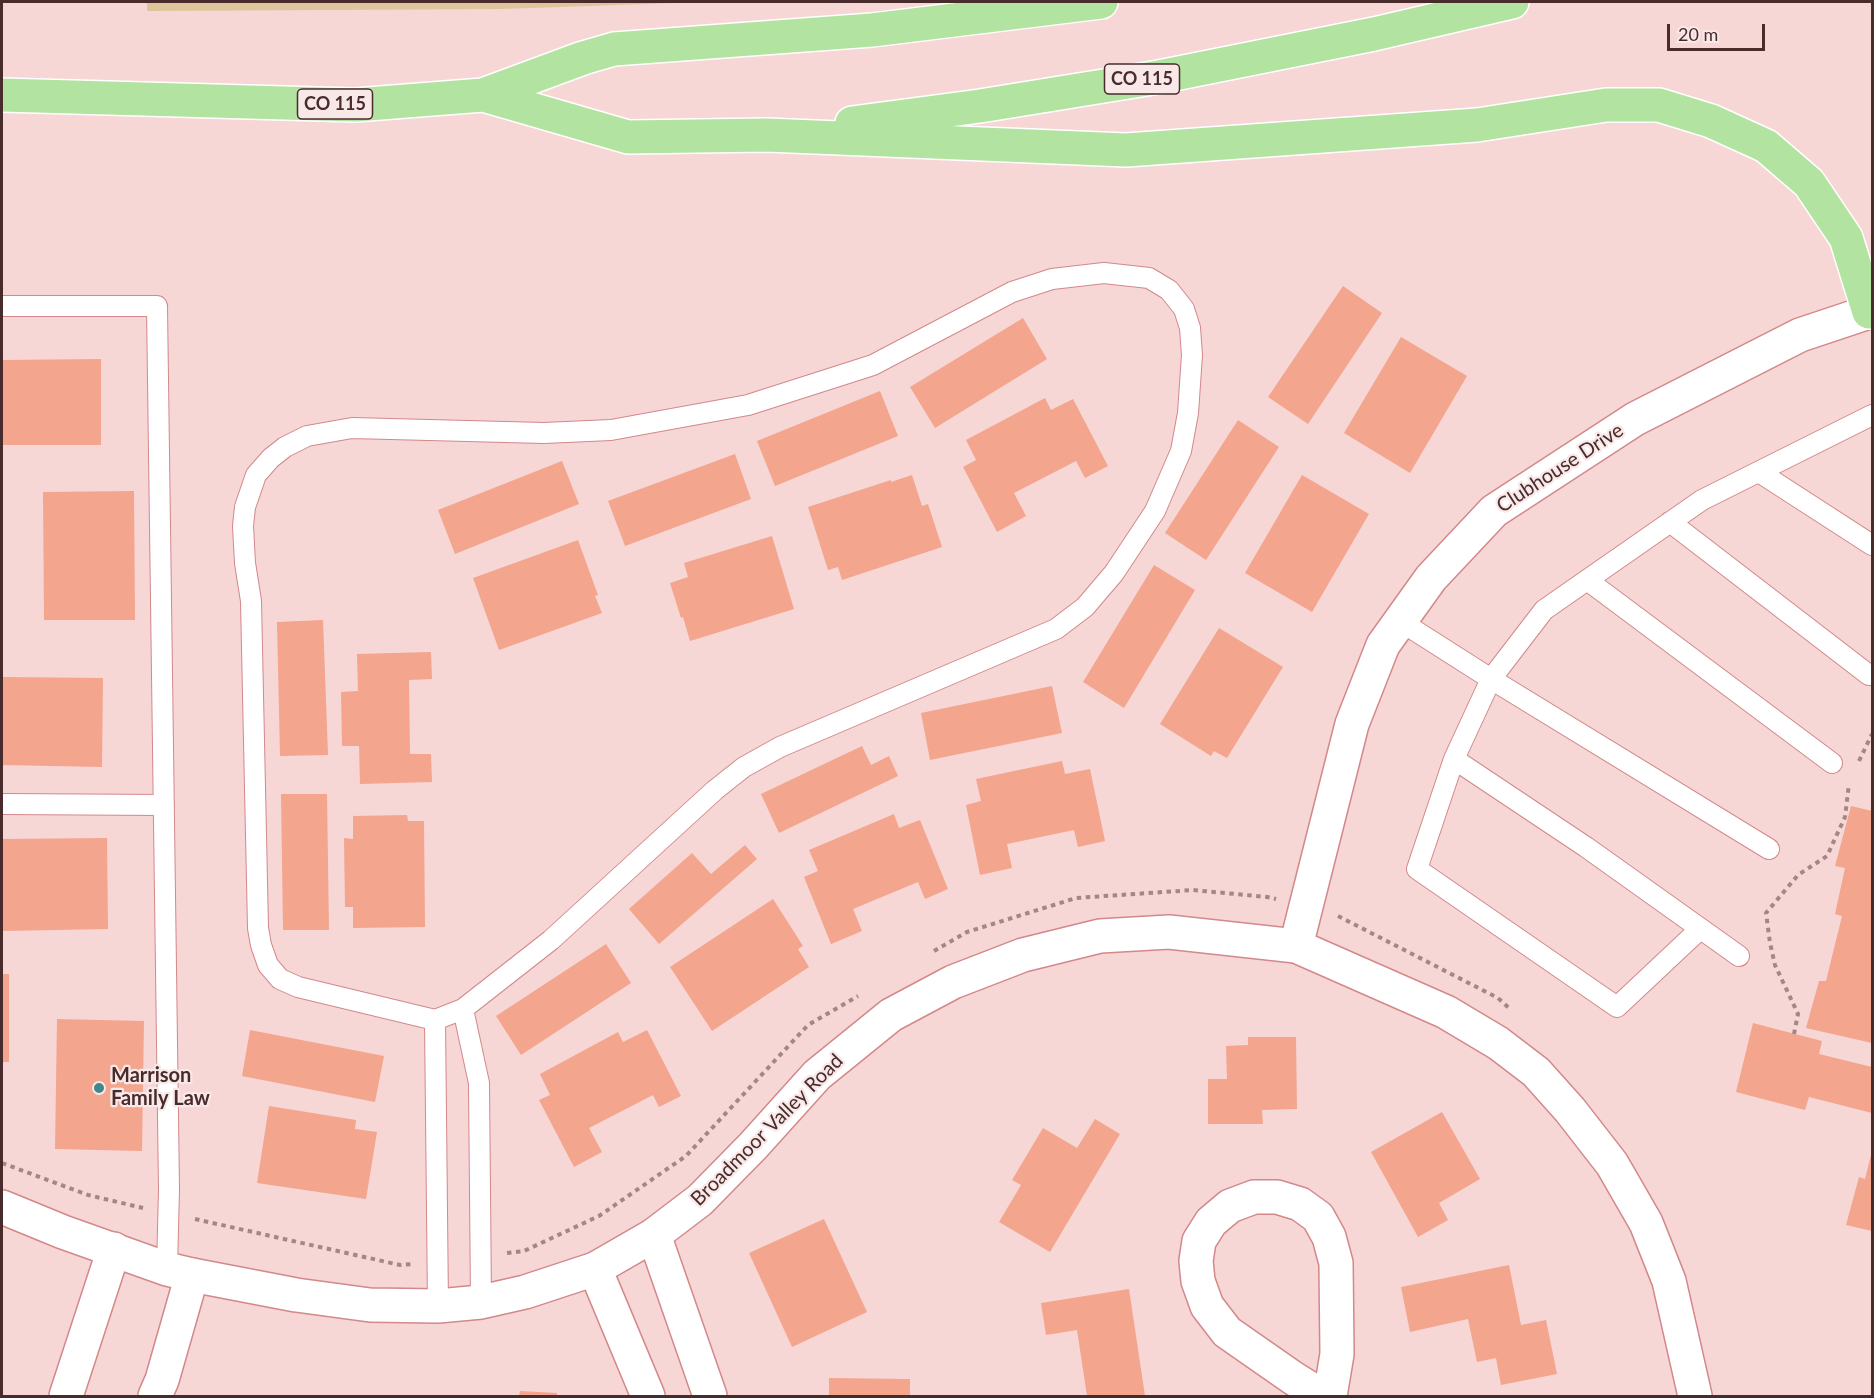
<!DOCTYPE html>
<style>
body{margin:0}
#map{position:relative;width:1874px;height:1398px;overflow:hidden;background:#f7d6d6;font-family:Lato,sans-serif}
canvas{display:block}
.frame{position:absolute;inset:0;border:3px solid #492b2c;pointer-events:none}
.scale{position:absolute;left:1667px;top:24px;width:98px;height:27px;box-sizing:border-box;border:3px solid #492b2c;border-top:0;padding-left:8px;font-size:18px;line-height:21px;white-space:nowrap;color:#492b2c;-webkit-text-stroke:4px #f9e8e8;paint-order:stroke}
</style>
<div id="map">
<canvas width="1874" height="1398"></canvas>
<div class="frame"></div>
<div class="scale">20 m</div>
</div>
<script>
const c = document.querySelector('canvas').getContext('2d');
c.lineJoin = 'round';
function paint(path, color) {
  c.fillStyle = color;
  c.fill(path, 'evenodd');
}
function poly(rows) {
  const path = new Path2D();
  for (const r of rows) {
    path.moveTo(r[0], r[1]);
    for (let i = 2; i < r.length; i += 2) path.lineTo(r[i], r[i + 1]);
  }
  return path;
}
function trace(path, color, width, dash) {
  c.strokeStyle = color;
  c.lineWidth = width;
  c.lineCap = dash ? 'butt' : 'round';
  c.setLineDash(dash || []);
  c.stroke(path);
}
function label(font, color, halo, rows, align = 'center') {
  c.font = font + ' Lato,sans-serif';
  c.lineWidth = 4.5;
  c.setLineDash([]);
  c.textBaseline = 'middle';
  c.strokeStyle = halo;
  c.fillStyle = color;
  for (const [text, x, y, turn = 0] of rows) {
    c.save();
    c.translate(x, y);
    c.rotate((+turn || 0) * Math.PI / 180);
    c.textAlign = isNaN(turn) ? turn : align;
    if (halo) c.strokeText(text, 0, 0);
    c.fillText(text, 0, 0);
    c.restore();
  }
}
paint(poly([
 [147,2,704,2,502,9,147,11]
]), '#e0c49b');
paint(poly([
 [1343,286,1382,313,1308,424,1268,397],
 [1023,318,1047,359,935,428,910,387],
 [1401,337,1467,376,1410,473,1344,433],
 [101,359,101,445,2,445,2,360],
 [880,391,898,436,775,486,757,441],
 [1045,398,1051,410,1073,399,1108,466,1085,478,1076,461,1014,493,1026,516,997,532,963,467,976,460,966,440],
 [1238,420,1279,447,1206,560,1165,533],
 [735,454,751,499,625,546,608,501],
 [562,461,579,504,455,554,438,510],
 [912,475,922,506,928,504,942,547,842,580,838,567,828,570,808,507,891,480,891,482],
 [1302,475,1369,514,1312,612,1245,573],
 [134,491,135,620,44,620,43,492],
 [772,536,794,609,690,641,683,617,681,618,670,583,688,577,684,563],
 [578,540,598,595,595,596,602,613,499,650,473,578],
 [1154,565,1195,590,1124,708,1083,682],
 [323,620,328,755,280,756,277,622],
 [1219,628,1283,667,1227,758,1214,751,1211,756,1160,724],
 [431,652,432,679,409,680,410,754,431,754,432,782,360,784,359,746,342,746,341,692,358,691,357,654],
 [2,677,103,678,102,767,2,765],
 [1052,686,1062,733,930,760,921,713],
 [862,746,871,765,889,756,898,776,779,833,761,794],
 [1062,761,1065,774,1090,769,1105,841,1078,847,1074,830,1007,844,1012,868,980,875,966,805,981,801,976,779],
 [281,794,327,794,329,930,283,930],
 [1851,806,1872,811,1872,1043,1806,1028,1819,981,1826,981,1842,916,1835,914,1845,868,1835,866],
 [894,814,899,828,920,820,948,889,925,899,918,882,853,909,862,931,831,944,804,877,818,871,809,850],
 [407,815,408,821,424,821,425,927,353,928,353,907,345,907,344,838,353,839,353,816],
 [107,838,108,929,2,931,2,839],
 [745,845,757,859,659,944,629,909,692,853,711,874],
 [773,899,803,946,798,949,809,967,712,1031,670,967],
 [606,944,631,983,521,1055,496,1016],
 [2,974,9,974,9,1062,2,1062],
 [57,1019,144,1021,142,1151,55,1149],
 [1753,1023,1822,1041,1819,1054,1872,1067,1872,1113,1809,1097,1805,1110,1736,1092],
 [250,1030,384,1056,375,1102,242,1076],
 [647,1030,681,1096,659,1107,653,1095,589,1128,602,1152,574,1167,539,1100,550,1095,540,1074,618,1032,623,1042],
 [1248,1037,1296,1037,1297,1109,1262,1110,1263,1124,1208,1124,1208,1079,1227,1079,1226,1046,1248,1045],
 [269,1106,356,1120,355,1129,377,1132,366,1199,257,1183],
 [1442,1112,1480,1179,1439,1203,1448,1220,1418,1237,1371,1152],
 [1095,1119,1120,1134,1050,1252,999,1222,1021,1185,1012,1180,1043,1128,1077,1148],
 [1872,1151,1872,1231,1846,1225,1859,1177,1865,1179],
 [824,1219,867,1312,792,1347,749,1253],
 [1509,1265,1521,1325,1546,1320,1557,1374,1501,1385,1496,1358,1477,1362,1468,1319,1410,1332,1401,1287],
 [1129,1289,1145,1396,1087,1396,1077,1330,1046,1335,1041,1303],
 [829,1378,910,1379,910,1396,829,1396],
 [520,1391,557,1393,557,1396,519,1396]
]), '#f3a58d');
const service = poly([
 [1104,273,1149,278,1169,290,1184,309,1190,328,1192,355,1188,413,1181,451,1155,511,1114,573,1085,607,1056,629,780,747,744,767,715,790,551,940,463,1009,435,1020,298,987,280,979,268,965,261,945,258,928,251,601,245,563,243,526,245,507,256,475,271,458,285,447,307,436,352,428,544,433,611,430,748,405,873,365,1012,292,1052,279,1104,273],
 [2,306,157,306,169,1189,167,1269],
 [1759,472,1872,545],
 [1670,522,1869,675],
 [1587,580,1832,763],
 [1400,621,1491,679,1769,849],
 [1454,759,1586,847,1739,956],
 [2,804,164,805],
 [1700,929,1617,1007,1417,869,1454,759,1491,679,1544,610,1702,500,1872,415],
 [463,1009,479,1083,481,1302],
 [435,1020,438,1306]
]);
const minor = poly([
 [1296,946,1352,724,1383,645,1431,578,1494,511,1635,419,1800,335,1872,311],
 [654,1235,710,1396],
 [595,1269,648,1396],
 [66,1396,114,1249],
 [155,1396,162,1380,192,1275],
 [1322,1396,1293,1378,1227,1332,1207,1306,1198,1281,1196,1261,1199,1241,1211,1222,1230,1206,1254,1197,1277,1197,1300,1204,1318,1217,1329,1237,1336,1263,1337,1354,1330,1396]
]);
const tertiary = poly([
 [2,1207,63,1232,167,1269,192,1275,296,1295,370,1305,438,1306,481,1302,525,1292,595,1269,654,1235,700,1200,753,1146,817,1075,891,1015,953,982,1023,955,1100,936,1169,932,1296,946,1446,1012,1498,1043,1536,1072,1570,1110,1612,1164,1646,1223,1669,1281,1695,1396]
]);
const trunk = poly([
 [2,95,355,105,483,95,583,58,614,49,872,30,1101,2],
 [483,95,628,137,767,135,1126,150,1477,125,1606,105,1659,105,1711,121,1766,146,1809,183,1846,238,1869,312],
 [852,123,980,106,1159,77,1374,34,1512,2]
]);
trace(service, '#d3888a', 22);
trace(minor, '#d3888a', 36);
trace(tertiary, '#d3888a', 36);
trace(trunk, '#fff', 36);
trace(poly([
 [1859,761,1872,734],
 [1338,916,1498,998,1510,1009],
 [934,951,967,932,1076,898,1193,890,1267,897,1276,899],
 [1794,1034,1798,1014,1775,965,1770,943,1766,913,1798,875,1827,856,1845,817,1849,784],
 [2,1163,88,1195,143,1208],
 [195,1219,400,1265,413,1264],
 [507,1253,524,1251,599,1216,686,1156,808,1025,858,996]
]), '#a58686', 4, [4.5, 4.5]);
trace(service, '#fff', 20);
trace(minor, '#fff', 33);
trace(tertiary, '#fff', 33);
trace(trunk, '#b2e3a0', 33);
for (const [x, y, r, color] of [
 [99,1088,6,"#40888a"]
]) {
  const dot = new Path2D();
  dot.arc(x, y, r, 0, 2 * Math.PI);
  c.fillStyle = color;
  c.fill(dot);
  trace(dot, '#f9e8e8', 2);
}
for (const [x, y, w] of [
 [1142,79,75],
 [335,104,75]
]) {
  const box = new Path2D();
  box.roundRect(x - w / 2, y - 15, w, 30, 4.5);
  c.fillStyle = '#f9e8e8';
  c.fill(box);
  trace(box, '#492b2c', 1.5);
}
label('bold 18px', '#492b2c', null, [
 ["CO 115",1142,79],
 ["CO 115",335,104]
]);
label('20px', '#492b2c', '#f9e8e8', [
 ["Clubhouse Drive",1560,468,-33],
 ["Broadmoor Valley Road",767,1130,-45]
]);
label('bold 20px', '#492b2c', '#f9e8e8', [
 ["Marrison",111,1076],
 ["Family Law",111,1099]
], 'left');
</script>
